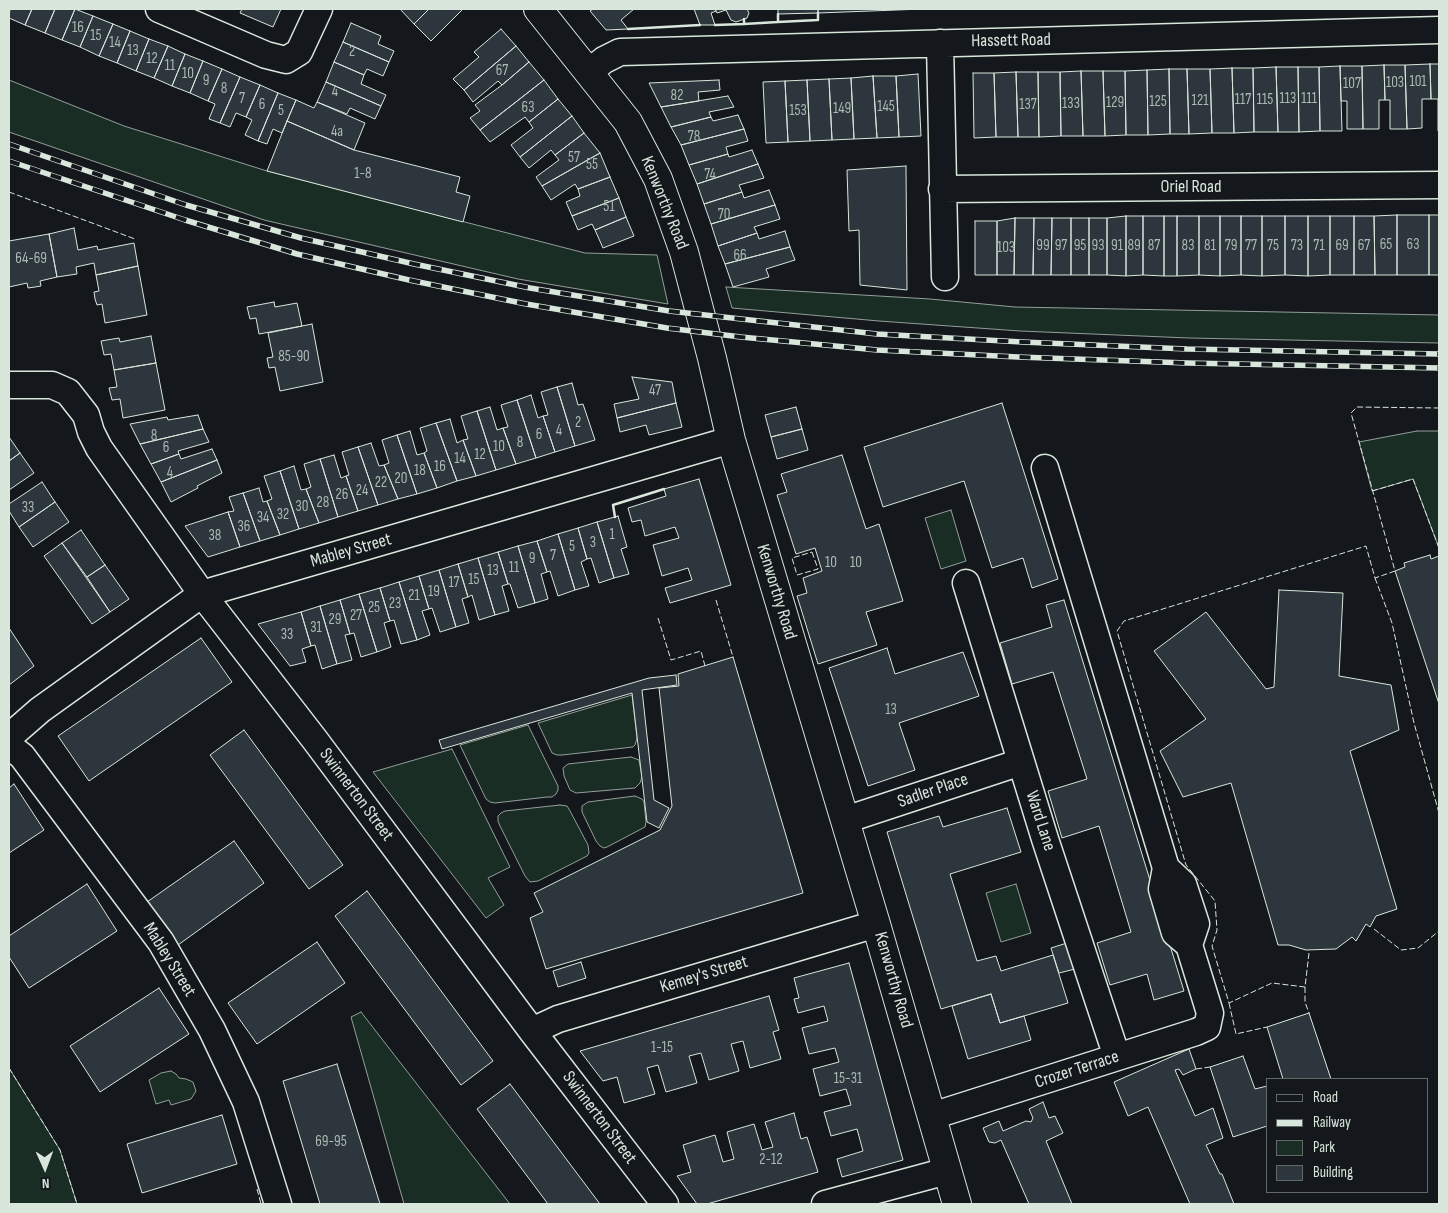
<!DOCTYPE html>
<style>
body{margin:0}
#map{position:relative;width:1448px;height:1213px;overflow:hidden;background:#14181c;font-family:"Sofia Sans Condensed",sans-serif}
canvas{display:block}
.frame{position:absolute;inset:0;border:10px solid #d8e6dc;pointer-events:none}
.legend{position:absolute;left:1266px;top:1078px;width:162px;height:115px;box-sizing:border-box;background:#14181c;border:1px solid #626a69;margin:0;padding:6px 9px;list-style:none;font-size:15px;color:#d8e6dc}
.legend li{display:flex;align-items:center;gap:10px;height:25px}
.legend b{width:25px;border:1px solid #626a69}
.north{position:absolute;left:20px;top:1143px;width:50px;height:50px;-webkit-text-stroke:4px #14181c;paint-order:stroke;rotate:178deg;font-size:14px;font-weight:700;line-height:20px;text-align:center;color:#d8e6dc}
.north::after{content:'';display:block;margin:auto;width:18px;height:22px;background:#d8e6dc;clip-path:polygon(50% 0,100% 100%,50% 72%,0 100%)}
</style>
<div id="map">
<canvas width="1448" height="1213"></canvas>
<div class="frame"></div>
<ul class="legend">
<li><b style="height:6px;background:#14181c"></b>Road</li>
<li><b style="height:6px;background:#d8e6dc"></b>Railway</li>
<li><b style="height:14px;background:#1a2d24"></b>Park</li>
<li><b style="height:14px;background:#2c363c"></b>Building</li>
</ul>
<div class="north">N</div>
</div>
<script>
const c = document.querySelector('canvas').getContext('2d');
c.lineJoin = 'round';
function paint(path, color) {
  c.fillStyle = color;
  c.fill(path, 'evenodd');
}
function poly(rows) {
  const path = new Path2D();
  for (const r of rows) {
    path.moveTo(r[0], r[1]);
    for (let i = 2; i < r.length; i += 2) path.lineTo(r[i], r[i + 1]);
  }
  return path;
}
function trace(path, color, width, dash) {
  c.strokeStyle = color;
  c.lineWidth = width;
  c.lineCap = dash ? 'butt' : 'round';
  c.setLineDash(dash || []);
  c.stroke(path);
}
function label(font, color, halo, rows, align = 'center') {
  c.font = font + ' "Sofia Sans Condensed",sans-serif';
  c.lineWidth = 4;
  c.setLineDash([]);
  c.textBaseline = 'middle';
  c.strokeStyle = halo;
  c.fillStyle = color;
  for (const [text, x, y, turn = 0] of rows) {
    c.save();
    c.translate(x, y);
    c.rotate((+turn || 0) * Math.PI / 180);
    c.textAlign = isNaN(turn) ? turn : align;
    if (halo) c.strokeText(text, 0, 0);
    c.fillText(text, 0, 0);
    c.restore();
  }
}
const green = poly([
 [9,80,124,126,267,171,585,253,657,255,668,304,518,279,264,220,9,132,9,80],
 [726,287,930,299,1015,307,1439,315,1439,343,1189,338,1020,331,879,321,732,308,726,287],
 [1417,431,1439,431,1439,548,1413,479,1372,491,1359,442,1417,431],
 [951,510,966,561,941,569,925,518,951,510],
 [632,695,637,738,635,745,633,747,562,755,557,755,552,753,538,723,632,695],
 [528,725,558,786,558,790,556,794,552,797,547,797,495,803,490,802,486,799,460,745,528,725],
 [452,749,510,867,488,878,504,905,486,918,373,772,452,749],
 [631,757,639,760,642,777,640,783,635,788,576,793,570,790,564,776,563,768,568,764,631,757],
 [635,796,642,799,644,802,646,822,645,827,607,847,604,848,600,846,596,841,582,812,582,806,588,802,635,796],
 [560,805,567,806,569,809,588,845,589,853,587,856,538,881,530,882,525,876,500,826,498,821,498,816,501,813,505,811,560,805],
 [1016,884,1031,933,1001,942,986,893,1016,884],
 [361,1012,510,1204,404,1204,351,1017,361,1012],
 [9,1068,60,1150,77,1204,9,1204,9,1068],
 [171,1071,176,1074,179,1078,186,1079,193,1082,196,1091,191,1099,171,1105,169,1100,156,1104,149,1080,161,1073,171,1071]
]);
paint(green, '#1a2d24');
trace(green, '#939e99', 1);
const building = poly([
 [10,9,32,9,25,25,9,18,10,9],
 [32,9,55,9,45,33,25,25,32,9],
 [55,9,75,9,62,40,45,33,55,9],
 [75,9,93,16,80,47,62,40,75,9],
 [242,9,281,9,273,27,240,13,242,9],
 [400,9,429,9,414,24,400,9],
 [429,9,463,9,431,41,414,24,429,9],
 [593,9,634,9,621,20,628,29,606,30,590,11,593,9],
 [694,9,715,9,716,11,711,13,715,25,700,25,694,9],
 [715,9,747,9,749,13,747,18,736,22,731,20,726,10,717,13,715,9],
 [778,9,818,9,818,13,778,14,778,9],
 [818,9,923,9,818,13,818,9],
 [93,16,113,24,99,56,80,47,93,16],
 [351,23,381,36,378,44,394,51,389,62,343,42,351,23],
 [113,24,130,31,117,63,99,56,113,24],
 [501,29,516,46,464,90,453,79,479,57,474,52,501,29],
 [130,31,149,39,136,71,117,63,130,31],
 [149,39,168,46,154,78,136,71,149,39],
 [343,42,389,62,383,76,367,69,364,75,334,62,343,42],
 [168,46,185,54,172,86,154,78,168,46],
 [516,46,529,62,502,85,498,81,473,102,464,90,516,46],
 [185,54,203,61,190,93,172,86,185,54],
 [203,61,222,69,208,101,190,93,203,61],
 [334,62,364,75,361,84,386,95,381,106,326,82,334,62],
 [529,62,544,80,480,130,470,118,480,111,475,105,502,85,529,62],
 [1430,64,1439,64,1439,131,1438,131,1438,99,1431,99,1430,64],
 [1430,64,1431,99,1422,99,1422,128,1407,129,1405,65,1430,64],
 [1384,65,1405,65,1407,129,1390,129,1390,100,1385,100,1384,65],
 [1384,65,1385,100,1379,100,1379,129,1363,129,1362,66,1384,65],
 [1340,66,1362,66,1363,129,1347,129,1347,101,1341,101,1340,66],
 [1340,66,1342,131,1320,131,1319,67,1340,66],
 [1276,67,1298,67,1299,132,1278,132,1276,67],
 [1276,67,1278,132,1254,132,1253,68,1276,67],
 [1298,67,1319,67,1320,131,1299,132,1298,67],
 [1232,68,1253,68,1254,132,1234,133,1232,68],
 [1232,68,1234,133,1212,133,1210,69,1232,68],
 [222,69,240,77,220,123,209,119,215,104,208,101,222,69],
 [1169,69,1187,69,1189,134,1170,134,1169,69],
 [1169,69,1170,134,1148,135,1147,70,1169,69],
 [1187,69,1210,69,1212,133,1189,134,1187,69],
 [1147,70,1148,135,1126,135,1125,71,1147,70],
 [1081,71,1103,71,1105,136,1083,136,1081,71],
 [1081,71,1083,136,1061,136,1060,72,1081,71],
 [1103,71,1125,71,1126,135,1105,136,1103,71],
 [1016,72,1038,72,1039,137,1018,137,1016,72],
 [1016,72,1018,137,996,137,994,73,1016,72],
 [1038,72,1060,72,1061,136,1039,137,1038,72],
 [973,73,994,73,996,137,974,138,973,73],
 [918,74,921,136,899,137,896,76,918,74],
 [873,76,896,76,899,137,877,138,873,76],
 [873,76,877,138,854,139,851,78,873,76],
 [240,77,260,85,246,117,236,113,230,127,220,123,240,77],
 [851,78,854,139,832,140,829,79,851,78],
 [829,79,832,140,810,141,807,80,829,79],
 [544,80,558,99,529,122,525,117,490,142,480,130,544,80],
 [719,80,720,90,698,92,699,101,661,107,649,83,719,80],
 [807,80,810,141,788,142,785,81,807,80],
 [785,81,788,142,766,143,763,82,785,81],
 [326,82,381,106,375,119,350,108,347,114,317,102,326,82],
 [260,85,278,93,258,141,245,135,252,120,246,117,260,85],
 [278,93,296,100,282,133,273,129,267,144,258,141,278,93],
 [728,96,734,107,709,112,711,117,671,127,661,107,728,96],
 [558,99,572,116,520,157,511,145,533,128,529,122,558,99],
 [296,100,314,108,317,102,365,123,354,150,287,121,296,100],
 [738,115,744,129,681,145,671,127,711,117,713,121,738,115],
 [572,116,584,133,555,155,551,150,529,168,520,157,572,116],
 [287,121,354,150,460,177,456,192,470,196,463,222,267,171,287,121],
 [744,129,748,141,726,147,728,154,689,165,681,145,744,129],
 [584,133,600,153,542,186,536,177,559,160,555,155,584,133],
 [752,150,758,164,697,184,689,165,728,154,729,157,752,150],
 [600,153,610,177,578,189,575,184,551,200,542,186,600,153],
 [758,164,764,178,739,185,742,192,704,204,697,184,758,164],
 [906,166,907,290,860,285,859,230,849,231,847,170,906,166],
 [610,177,619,198,572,216,566,202,580,196,578,189,610,177],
 [769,190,775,205,711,224,704,204,742,192,744,198,769,190],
 [619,198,626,217,595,230,592,224,578,230,572,216,619,198],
 [775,205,780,219,754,227,757,233,718,246,711,224,775,205],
 [1397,215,1429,215,1429,275,1397,275,1397,215],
 [1397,215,1397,275,1375,275,1374,216,1397,215],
 [1429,215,1439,215,1439,275,1429,275,1429,215],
 [1126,216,1143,216,1143,275,1126,276,1126,216],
 [1126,216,1126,276,1107,275,1107,218,1126,216],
 [1143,216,1164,216,1164,276,1143,275,1143,216],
 [1164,216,1177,216,1177,276,1164,276,1164,216],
 [1177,216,1199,216,1199,275,1177,276,1177,216],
 [1199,216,1220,216,1220,276,1199,275,1199,216],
 [1220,216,1241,216,1241,275,1220,276,1220,216],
 [1241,216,1262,216,1262,276,1241,275,1241,216],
 [1262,216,1285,216,1285,275,1262,276,1262,216],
 [1285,216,1308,216,1308,276,1285,275,1285,216],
 [1308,216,1330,216,1330,275,1308,276,1308,216],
 [1330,216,1354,216,1354,275,1330,275,1330,216],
 [1354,216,1374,216,1375,275,1354,275,1354,216],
 [626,217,634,236,603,248,595,230,626,217],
 [1015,218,1034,218,1033,275,1014,275,1015,218],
 [1015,218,1014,275,997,275,997,221,1015,218],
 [1034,218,1052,218,1051,275,1033,275,1034,218],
 [1052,218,1071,218,1071,275,1051,275,1052,218],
 [1071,218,1089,218,1089,275,1071,275,1071,218],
 [1089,218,1107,218,1107,275,1089,275,1089,218],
 [975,221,997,221,997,275,975,275,975,221],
 [74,228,78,250,97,246,98,250,134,243,138,266,96,275,94,263,76,267,77,274,57,277,49,234,74,228],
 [785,231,790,247,725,264,718,246,757,233,759,239,785,231],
 [49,234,57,277,40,281,41,286,35,287,28,288,27,283,9,287,9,241,49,234],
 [790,247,795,260,766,269,769,277,733,287,725,264,790,247],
 [138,266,147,315,105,323,102,304,97,305,95,299,94,292,99,291,96,275,138,266],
 [274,302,275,307,297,303,302,326,259,334,256,318,250,319,247,307,274,302],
 [312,324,323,382,280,391,275,367,269,368,267,358,273,357,268,333,312,324],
 [151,336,156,363,114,370,111,354,104,355,101,341,119,338,120,342,151,336],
 [156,363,165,410,123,418,120,399,112,400,109,388,117,387,114,370,156,363],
 [632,377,672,382,676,403,617,418,614,404,639,399,632,377],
 [572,383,578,405,583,404,595,440,575,446,557,387,572,383],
 [557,387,575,446,555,452,543,416,548,415,541,392,557,387],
 [531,395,538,418,543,416,555,452,536,458,517,400,531,395],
 [517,400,536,458,516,464,503,428,508,427,501,405,517,400],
 [676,403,682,427,649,435,646,425,620,432,617,418,676,403],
 [1002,403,1058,579,1032,588,1023,558,992,568,964,481,883,507,864,447,1002,403],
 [490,407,497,430,503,428,516,464,496,470,477,411,490,407],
 [796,407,802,429,771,437,765,415,796,407],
 [477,411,496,470,476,476,463,440,468,439,461,416,477,411],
 [198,415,203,429,140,444,130,424,167,417,168,420,198,415],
 [450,419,457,443,463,440,476,476,457,481,436,423,450,419],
 [436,423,457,481,437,488,424,453,427,451,420,428,436,423],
 [203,429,209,442,178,451,179,454,151,464,140,444,203,429],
 [802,429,808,450,777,459,771,437,802,429],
 [410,431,417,455,424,453,437,488,417,494,397,435,410,431],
 [397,435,417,494,398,499,384,465,389,463,382,440,397,435],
 [9,437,20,453,9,461,9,437],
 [371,443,379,466,384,465,398,499,378,505,358,447,371,443],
 [358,447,378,505,358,511,346,476,349,475,342,452,358,447],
 [212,449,217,460,161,482,151,464,179,454,181,459,212,449],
 [20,453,34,473,9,490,9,461,20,453],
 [334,455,341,478,346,476,358,511,338,517,320,459,334,455],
 [842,455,866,529,879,524,903,601,866,612,877,645,818,664,797,596,807,593,803,578,822,571,815,548,796,554,777,495,787,492,781,474,842,455],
 [320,459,338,517,319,523,306,489,311,487,304,464,320,459],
 [217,460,222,473,197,486,198,488,171,502,161,482,217,460],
 [294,466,301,490,306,489,319,523,299,529,280,471,294,466],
 [280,471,299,529,280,535,267,501,272,499,264,476,280,471],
 [699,479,731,585,670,603,665,588,692,580,688,568,662,576,653,545,679,538,675,527,645,536,641,520,632,522,628,508,666,496,664,489,699,479],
 [42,482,55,502,19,527,9,511,9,504,42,482],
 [259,488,263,502,267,501,280,535,260,541,243,493,259,488],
 [243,493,260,541,240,547,228,512,234,511,229,497,243,493],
 [55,502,69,522,33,547,19,527,55,502],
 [228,512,240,547,208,557,185,526,228,512],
 [618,516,627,547,621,549,629,574,614,578,597,522,618,516],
 [597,522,614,578,599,583,591,558,587,559,578,528,597,522],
 [578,528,587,559,581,562,589,586,575,590,558,534,578,528],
 [81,530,105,565,87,577,62,543,81,530],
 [558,534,575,590,558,596,550,571,547,572,537,541,558,534],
 [537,541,547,572,541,574,548,599,535,603,518,546,537,541],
 [62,543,110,612,92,624,44,556,62,543],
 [518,546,535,603,518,608,510,584,508,584,498,552,518,546],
 [498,552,508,584,502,586,509,611,495,615,478,558,498,552],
 [1430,555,1431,559,1439,556,1439,704,1395,571,1405,567,1404,563,1430,555],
 [478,558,495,615,479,620,472,595,468,597,458,564,478,558],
 [458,564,468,597,462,599,469,623,456,627,439,570,458,564],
 [105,565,129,599,110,612,87,577,105,565],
 [439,570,456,627,440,632,432,608,429,609,419,576,439,570],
 [419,576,429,609,422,611,430,635,417,640,399,582,419,576],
 [399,582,417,640,401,644,394,620,390,621,380,588,399,582],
 [380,588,390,621,384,623,391,647,377,652,359,594,380,588],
 [1279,590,1343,593,1339,676,1391,685,1399,730,1350,751,1397,909,1376,916,1370,927,1366,924,1356,941,1352,937,1336,949,1306,950,1289,945,1278,945,1231,783,1183,797,1160,751,1206,719,1154,651,1206,612,1266,689,1274,687,1279,590],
 [359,594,377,652,361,657,354,633,350,634,340,600,359,594],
 [340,600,350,634,345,635,352,660,337,664,320,606,340,600],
 [1064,600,1184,991,1154,1000,1147,974,1110,985,1097,943,1131,932,1099,826,1062,838,1048,791,1087,779,1053,672,1012,684,1000,643,1052,627,1046,605,1064,600],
 [320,606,337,664,322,669,315,645,311,646,301,612,320,606],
 [301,612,311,646,302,649,306,662,290,666,258,624,301,612],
 [9,628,34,666,9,685,9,628],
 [201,638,232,682,89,781,58,736,201,638],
 [887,648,895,674,963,652,979,696,899,723,915,770,868,786,829,668,887,648],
 [733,657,803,893,546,969,530,918,543,912,534,893,660,830,672,806,659,688,679,686,678,674,733,657],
 [676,675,677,685,642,690,654,800,669,808,659,828,647,822,632,693,442,749,439,740,649,678,676,675],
 [244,730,343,865,309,889,210,755,244,730],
 [14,784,44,830,9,853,9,788,14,784],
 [1007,808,1021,852,950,874,977,961,996,956,1001,971,1053,955,1068,1003,1000,1023,991,994,941,1009,887,832,939,816,943,827,1007,808],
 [234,841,264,883,178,945,147,902,234,841],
 [87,884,117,931,29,988,9,957,9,936,87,884],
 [367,891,493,1061,461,1085,335,916,367,891],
 [317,942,345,983,257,1044,228,1003,317,942],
 [1067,943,1075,969,1059,973,1051,948,1067,943],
 [581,962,586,978,558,987,553,971,581,962],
 [849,963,903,1160,842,1177,837,1159,863,1151,857,1129,831,1136,824,1112,851,1105,846,1089,820,1096,813,1069,839,1062,835,1048,809,1054,802,1028,828,1021,824,1006,798,1013,794,999,799,998,794,978,849,963],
 [159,988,189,1034,100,1092,70,1046,159,988],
 [991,994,1000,1023,1024,1016,1031,1040,968,1059,952,1006,991,994],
 [769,996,779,1030,773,1032,781,1059,750,1068,743,1041,731,1044,739,1071,709,1080,701,1053,689,1056,697,1083,666,1092,658,1065,647,1068,655,1094,624,1103,617,1077,603,1081,580,1051,769,996],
 [1309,1013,1331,1079,1283,1079,1267,1027,1309,1013],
 [1189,1049,1196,1069,1183,1075,1179,1069,1175,1070,1195,1116,1213,1108,1223,1138,1206,1145,1220,1174,1222,1174,1234,1204,1190,1204,1148,1107,1128,1116,1114,1082,1189,1049],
 [1243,1056,1255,1089,1267,1086,1267,1126,1233,1137,1210,1067,1243,1056],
 [337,1064,380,1204,320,1204,283,1081,337,1064],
 [510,1084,600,1204,548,1204,477,1109,510,1084],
 [1043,1102,1049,1118,1055,1116,1063,1133,1046,1141,1072,1204,1029,1204,1001,1140,995,1143,989,1142,983,1128,999,1121,1003,1131,1026,1121,1031,1122,1033,1118,1029,1109,1043,1102],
 [794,1113,801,1139,807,1137,818,1172,707,1204,697,1204,677,1176,691,1172,683,1145,715,1135,723,1162,734,1159,727,1132,754,1124,762,1150,773,1147,765,1122,794,1113],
 [222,1115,237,1164,142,1193,127,1144,222,1115]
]);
paint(building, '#2c363c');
trace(building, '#d8e6dc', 1);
const street = poly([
 [159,9,266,55,286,60,299,52,319,9],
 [940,43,945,277],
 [589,72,604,60,620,52,1439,30],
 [942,189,1439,185],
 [9,385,52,385,68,392,86,415,91,432,99,448,202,594,315,740,532,1031,665,1204],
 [966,583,1045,839,1117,1057],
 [9,737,40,710,202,594,731,440],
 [9,746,22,756,161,942,212,1030,246,1102,278,1204],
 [845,820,1021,762],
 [1166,868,1183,884,1196,924,1189,945],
 [532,1031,558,1019,876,924],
 [932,1116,1196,1032,1207,1027,1210,1013,1189,945,1175,933,1162,889,1166,868,1045,468],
 [825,1204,947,1171]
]);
const highway = poly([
 [538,9,628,122,658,179,684,252,712,358,731,440,876,924,957,1204]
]);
trace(street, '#d8e6dc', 29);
trace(highway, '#d8e6dc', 30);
trace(street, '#14181c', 26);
trace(highway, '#14181c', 28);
const rail = poly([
 [9,144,186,205,301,238,414,264,530,288,669,311,877,334,1022,342,1187,349,1439,354],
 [9,161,185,220,297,254,409,280,526,304,667,328,741,337,877,350,1018,357,1187,363,1439,368]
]);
trace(rail, '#d8e6dc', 5.5);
trace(rail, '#14181c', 4, [11]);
trace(poly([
 [9,192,135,239],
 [1372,491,1413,479,1439,548],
 [812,552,818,569,797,575,792,558,812,552],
 [1375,578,1392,623,1414,723,1439,813],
 [716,600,733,657],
 [658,618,671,660,701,651,705,666],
 [1374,929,1401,950,1418,948,1439,931],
 [1309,953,1305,987,1272,983,1229,1003,1212,946,1217,930,1215,901,1186,865,1117,631,1124,621,1366,546,1375,578,1395,571,1351,413,1357,407,1439,408],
 [1305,987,1305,1002,1309,1013],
 [1229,1003,1236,1034,1267,1027],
 [9,1068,60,1150,77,1204],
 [1196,1069,1210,1067],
 [257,1189,261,1204]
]), '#d8e6dc', 1, [6, 2.5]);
trace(poly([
 [744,19,744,24,778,22,778,14],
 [778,22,818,20,818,13],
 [715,25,744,24],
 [628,29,700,25],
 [615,517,613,505,664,489]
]), '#d8e6dc', 2.5);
label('15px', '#adbab4', null, [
 ["16",78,28],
 ["15",96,36],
 ["14",115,43],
 ["13",133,51],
 ["2",352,52],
 ["12",152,59],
 ["11",170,66],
 ["67",502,71],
 ["10",188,74],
 ["9",206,81],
 ["101",1418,82],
 ["103",1395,83],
 ["107",1352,84],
 ["8",224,89],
 ["4",335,92],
 ["82",677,96],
 ["7",242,99],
 ["113",1288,99],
 ["111",1309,99],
 ["117",1243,100],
 ["115",1265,100],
 ["121",1200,101],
 ["125",1158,102],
 ["129",1115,103],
 ["133",1071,104],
 ["6",262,105],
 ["137",1028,105],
 ["145",886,107],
 ["63",528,108],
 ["149",842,109],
 ["5",281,111],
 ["153",798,111],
 ["4a",337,132],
 ["78",694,137],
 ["57",574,158],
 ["55",592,165],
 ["1-8",363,174],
 ["74",710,175],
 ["51",609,207],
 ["70",724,215],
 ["65",1386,245],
 ["63",1413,245],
 ["99",1043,246],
 ["97",1061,246],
 ["95",1080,246],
 ["93",1098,246],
 ["91",1117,246],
 ["89",1134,246],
 ["87",1154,246],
 ["83",1188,246],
 ["81",1210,246],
 ["79",1231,246],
 ["77",1251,246],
 ["75",1273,246],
 ["73",1297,246],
 ["71",1319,246],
 ["69",1342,246],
 ["67",1364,246],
 ["103",1006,248],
 ["66",740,256],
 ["64-69",31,259],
 ["85-90",294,357],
 ["47",655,391],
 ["2",578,423],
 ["4",559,431],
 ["6",539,435],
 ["8",154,436],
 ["8",520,443],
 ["10",499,447],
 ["6",166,448],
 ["12",480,455],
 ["14",460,459],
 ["16",440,467],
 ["18",420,471],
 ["4",170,473],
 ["20",401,479],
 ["22",381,483],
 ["24",362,491],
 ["26",342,495],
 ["28",323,503],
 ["30",302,507],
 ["33",28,508],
 ["32",283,515],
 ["34",263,518],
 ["36",244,527],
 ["1",612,535],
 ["38",215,536],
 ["3",593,543],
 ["5",572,547],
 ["7",553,556],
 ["9",532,559],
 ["10",831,563],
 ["10",856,563],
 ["11",514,568],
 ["13",493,571],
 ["15",474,580],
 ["17",454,583],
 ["19",434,592],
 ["21",414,596],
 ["23",395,604],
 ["25",374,608],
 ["27",356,616],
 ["29",335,620],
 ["31",316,628],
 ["33",287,635],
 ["13",891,710],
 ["1-15",662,1048],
 ["15-31",848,1079],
 ["69-95",331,1142],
 ["2-12",771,1160]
]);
label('18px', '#d8e6dc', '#14181c', [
 ["Hassett Road",1011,41,-1],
 ["Oriel Road",1191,187],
 ["Kenworthy Road",664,203,68],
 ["Mabley Street",351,551,-16],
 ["Kenworthy Road",776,592,73],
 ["Sadler Place",933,791,-19],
 ["Swinnerton Street",356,795,53],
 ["Ward Lane",1040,821,72],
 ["Mabley Street",169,960,58],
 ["Kemey's Street",704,975,-17],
 ["Kenworthy Road",893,980,74],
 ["Crozer Terrace",1077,1070,-18],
 ["Swinnerton Street",599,1118,53]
]);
</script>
